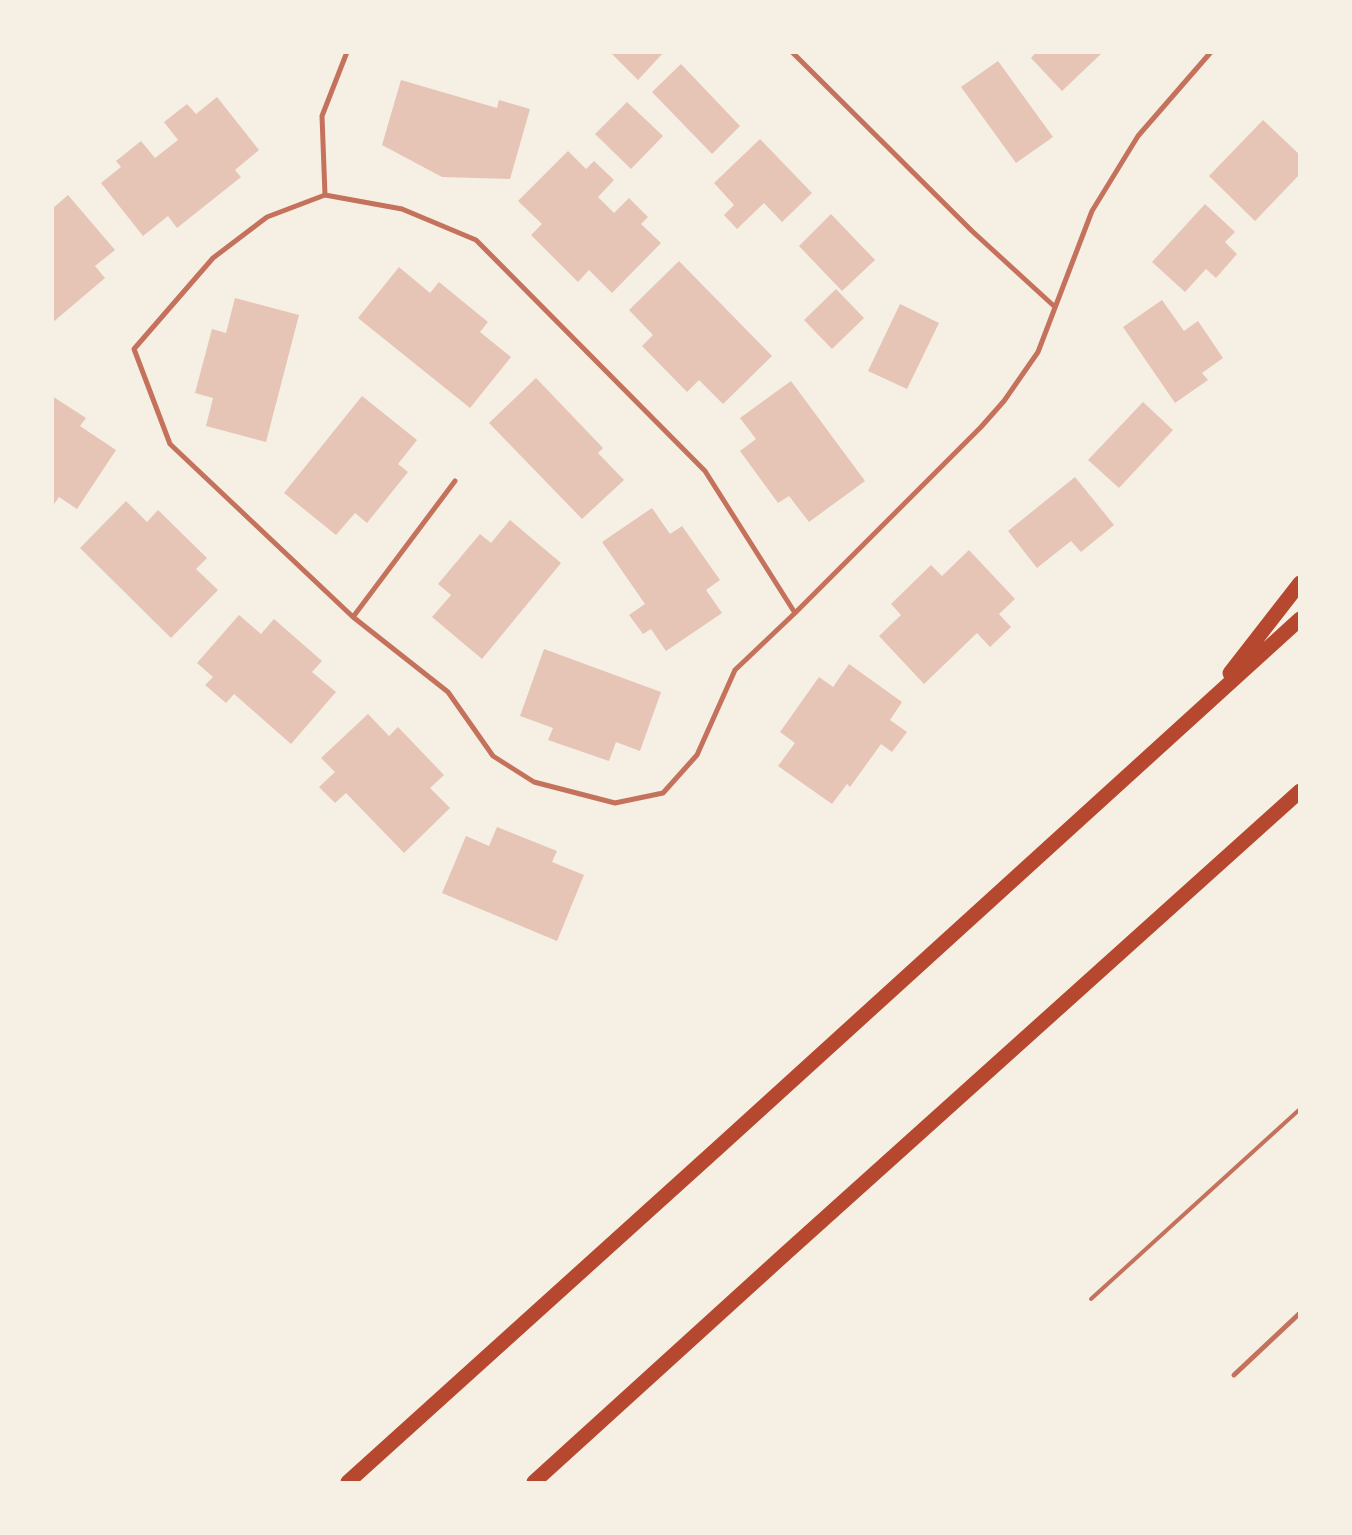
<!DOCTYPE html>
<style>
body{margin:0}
#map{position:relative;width:1352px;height:1535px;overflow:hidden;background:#f6efe4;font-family:Rubik,sans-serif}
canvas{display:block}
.frame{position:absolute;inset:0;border:54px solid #f6efe4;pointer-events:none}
</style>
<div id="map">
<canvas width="1352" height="1535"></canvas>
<div class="frame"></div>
</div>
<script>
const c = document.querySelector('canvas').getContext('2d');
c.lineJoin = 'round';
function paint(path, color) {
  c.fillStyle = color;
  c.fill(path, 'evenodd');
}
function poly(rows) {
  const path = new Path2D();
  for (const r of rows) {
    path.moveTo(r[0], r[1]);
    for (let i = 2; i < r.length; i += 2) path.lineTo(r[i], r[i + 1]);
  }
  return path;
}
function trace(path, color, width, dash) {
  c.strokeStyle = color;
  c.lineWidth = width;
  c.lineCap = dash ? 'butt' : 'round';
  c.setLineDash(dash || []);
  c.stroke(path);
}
paint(poly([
 [610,52,664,52,638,80],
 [1036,52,1103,52,1062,91,1031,58],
 [998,61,1053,137,1016,163,961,87],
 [681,64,740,126,712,154,652,92],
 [401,80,497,108,499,100,530,109,510,179,442,177,382,145],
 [217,97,259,150,235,170,241,177,177,228,168,216,143,236,101,183,121,167,116,161,141,141,155,158,178,140,164,122,187,104,196,114],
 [627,102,663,136,631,169,595,134],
 [1263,120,1300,155,1300,174,1255,221,1209,176],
 [760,139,812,193,782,222,764,203,737,229,724,215,734,205,714,183],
 [568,151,586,169,594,161,614,180,598,197,614,213,629,198,648,217,641,224,661,243,612,293,589,270,578,282,531,235,542,224,518,201],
 [68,195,115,250,95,266,105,278,52,323,52,209],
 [1205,204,1235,232,1225,242,1237,254,1216,278,1206,269,1185,292,1152,262],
 [831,214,875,260,842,291,799,246],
 [679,261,772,356,723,404,699,380,687,392,642,346,653,335,629,310],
 [399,267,430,293,439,282,488,322,480,332,511,357,470,408,358,318],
 [836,289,864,318,832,349,804,320],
 [235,298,299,315,266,442,206,426,213,398,195,393,212,329,226,333],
 [1162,300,1184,331,1198,321,1223,358,1202,373,1208,380,1175,403,1123,327],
 [900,304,939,323,907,389,868,371],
 [536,378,603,448,598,453,624,480,582,519,489,423],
 [791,381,865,481,809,522,789,496,778,503,740,451,756,439,740,418],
 [52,396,86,418,80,426,116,450,77,509,59,497,52,507],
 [362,396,417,440,398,464,408,472,367,523,355,513,336,535,284,493],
 [1143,402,1173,430,1119,488,1088,460],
 [1075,477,1114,525,1081,552,1071,541,1037,568,1008,531],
 [126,501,147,522,158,510,207,558,196,569,218,590,171,638,80,548],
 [652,508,670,534,682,526,720,580,706,590,722,613,666,651,651,629,643,634,629,615,645,604,602,542],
 [510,520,561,563,482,659,432,617,451,595,438,584,480,534,491,543],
 [969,550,1015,599,999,614,1011,627,990,647,977,633,924,684,879,636,901,615,891,604,931,565,942,576],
 [239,615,261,634,274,619,322,661,312,672,336,692,291,744,234,694,226,703,205,685,213,677,197,663],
 [544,649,661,692,640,751,616,742,609,761,548,740,553,728,520,716],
 [849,664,902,702,890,720,907,732,892,752,881,744,850,787,847,784,832,804,778,766,795,743,780,732,819,677,833,687],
 [368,714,389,736,398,727,444,775,430,788,450,808,404,853,346,793,335,803,319,787,335,772,321,758],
 [497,827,557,851,552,862,584,875,557,941,442,893,466,836,489,846]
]), '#e6c5b7');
trace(poly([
 [1091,1299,1300,1109]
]), '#c5725c', 4);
trace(poly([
 [347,52,322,116,325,195,267,217,213,258,134,349,170,444,353,617,448,692,493,756,534,782,615,803,663,793,697,755,735,670,795,613,981,427,1004,401,1038,352,1092,211,1138,136,1211,52],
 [792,52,972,231,1055,307],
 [325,195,402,209,476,240,705,471,795,613],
 [353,617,455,481],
 [1234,1375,1300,1313]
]), '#c5725c', 5);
trace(poly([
 [1230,673,1300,583],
 [348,1482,719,1147,1300,619],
 [534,1482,785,1254,1300,791]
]), '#b5482f', 15);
</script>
